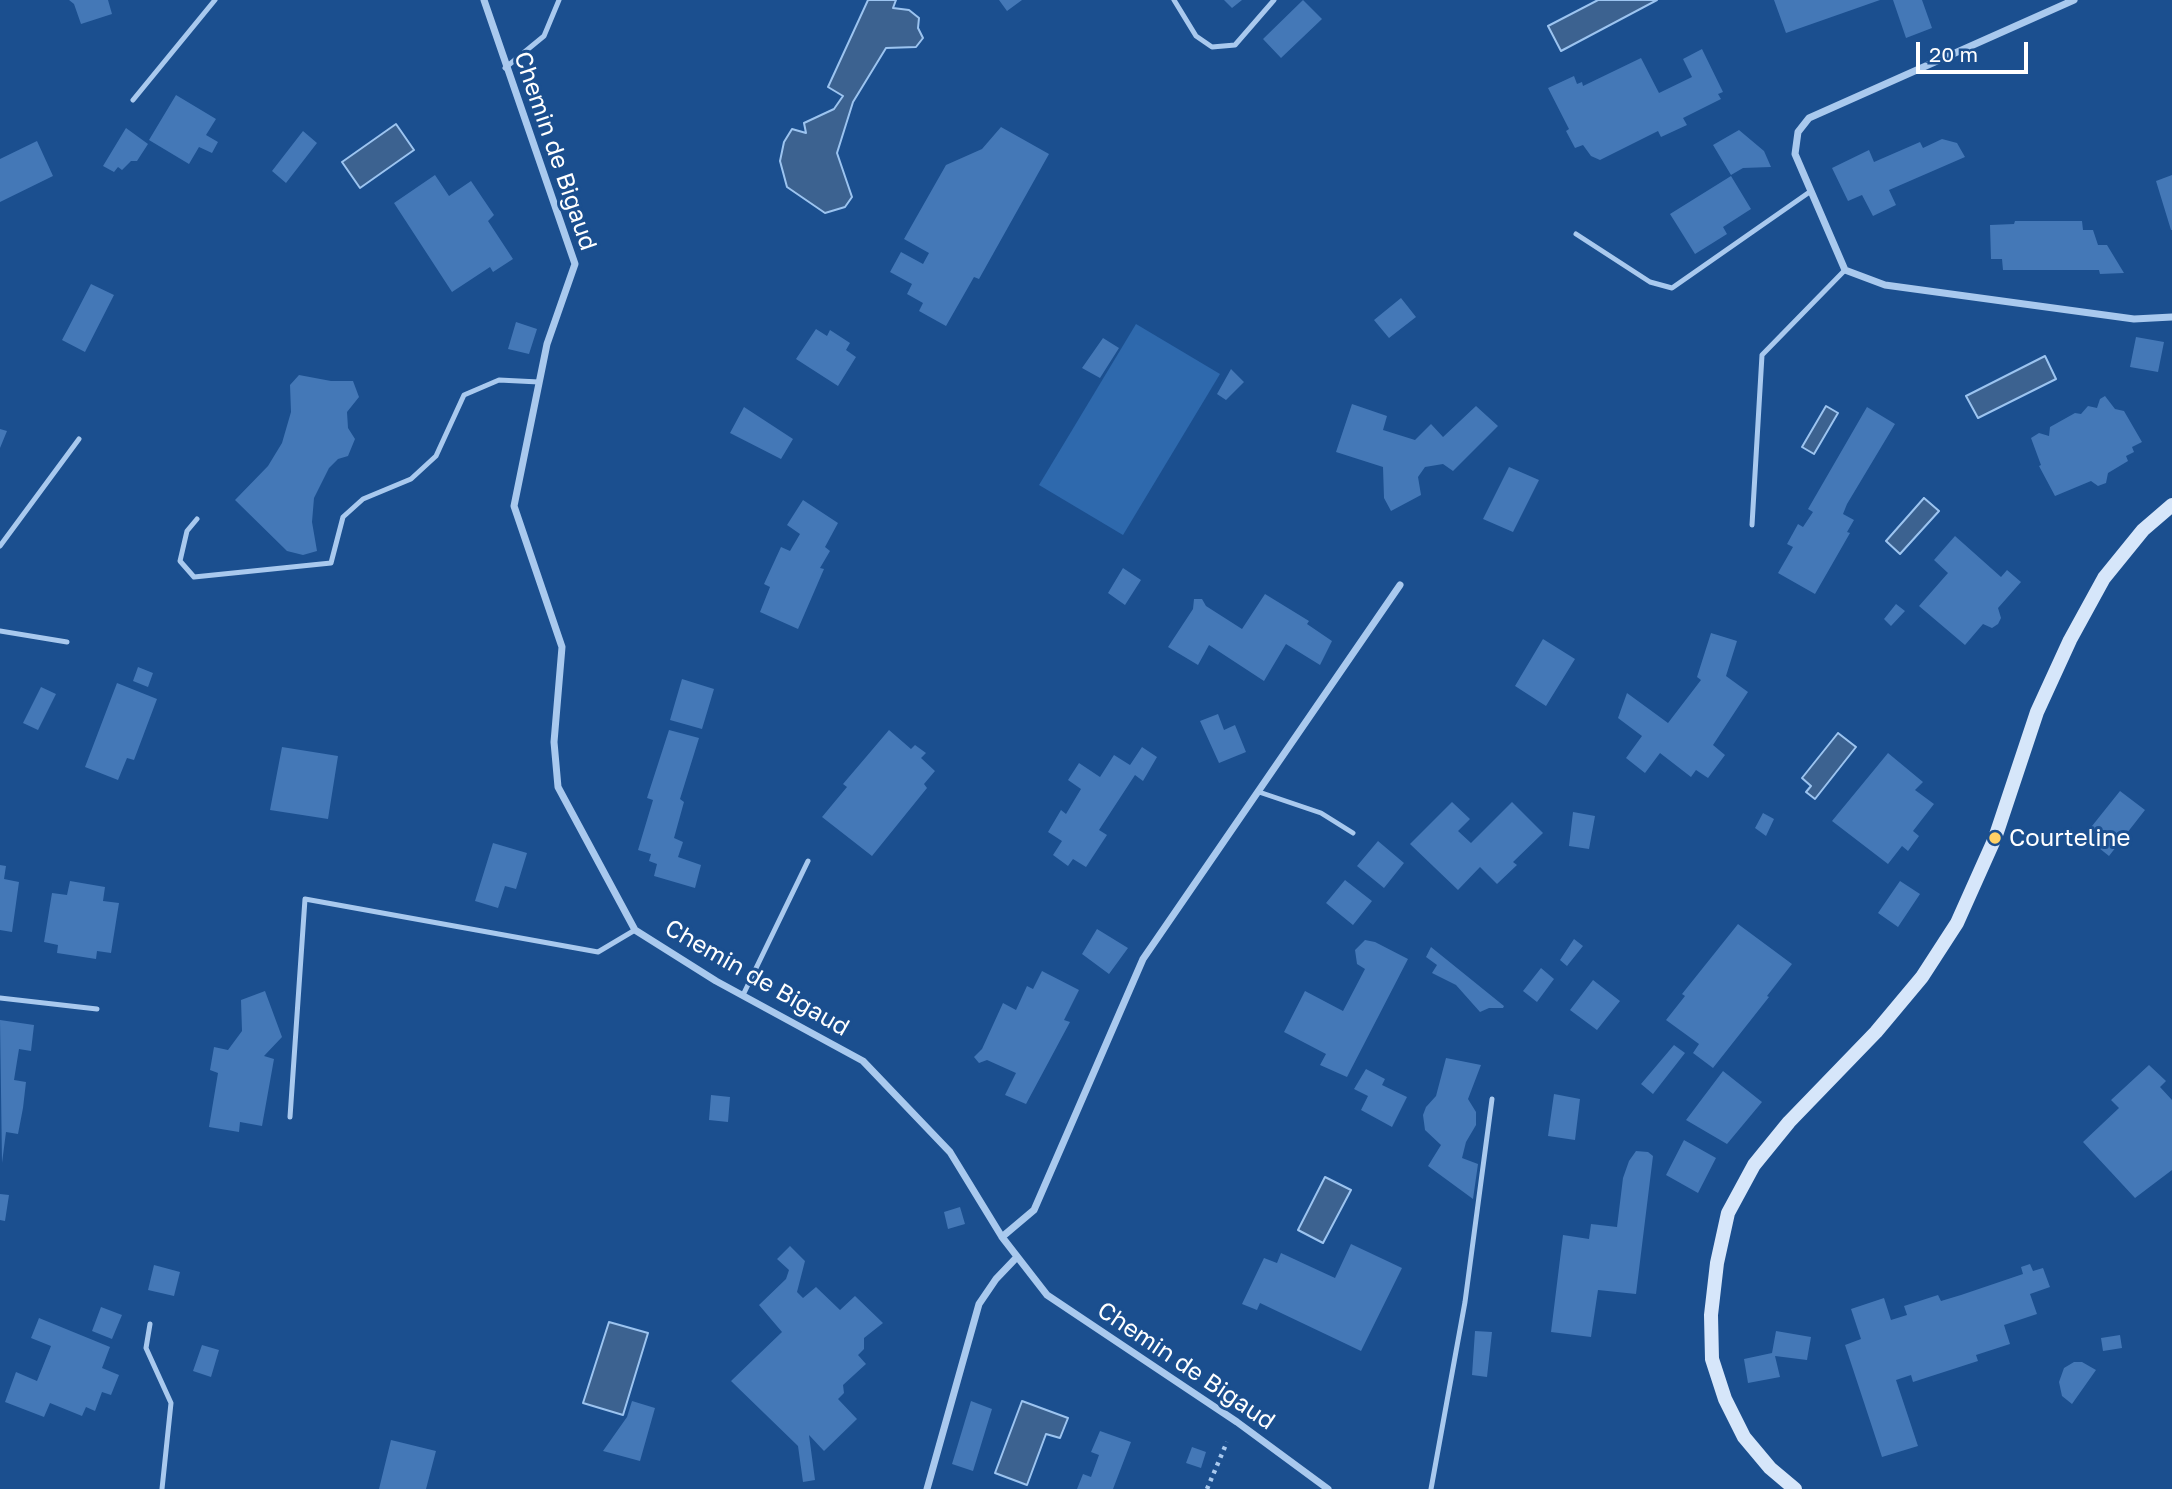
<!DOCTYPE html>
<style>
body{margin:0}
#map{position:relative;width:2172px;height:1489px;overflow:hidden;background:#1b4f8f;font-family:"Golos Text",sans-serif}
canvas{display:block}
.scale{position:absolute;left:1916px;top:42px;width:112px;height:32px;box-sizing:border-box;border:4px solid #fff;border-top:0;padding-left:9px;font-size:21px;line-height:24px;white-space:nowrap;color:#fff;-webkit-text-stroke:5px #1b4f8f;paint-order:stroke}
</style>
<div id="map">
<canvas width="2172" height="1489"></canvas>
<div class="scale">20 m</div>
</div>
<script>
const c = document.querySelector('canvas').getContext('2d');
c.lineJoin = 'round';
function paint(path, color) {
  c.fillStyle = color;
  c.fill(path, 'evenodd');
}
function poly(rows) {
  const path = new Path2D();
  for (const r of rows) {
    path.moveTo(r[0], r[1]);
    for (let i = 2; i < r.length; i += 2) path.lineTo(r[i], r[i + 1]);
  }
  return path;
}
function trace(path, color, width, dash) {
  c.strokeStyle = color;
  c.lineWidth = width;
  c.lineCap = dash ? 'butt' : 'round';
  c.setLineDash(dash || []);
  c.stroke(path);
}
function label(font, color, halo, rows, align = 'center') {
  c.font = font + ' "Golos Text",sans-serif';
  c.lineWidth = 6;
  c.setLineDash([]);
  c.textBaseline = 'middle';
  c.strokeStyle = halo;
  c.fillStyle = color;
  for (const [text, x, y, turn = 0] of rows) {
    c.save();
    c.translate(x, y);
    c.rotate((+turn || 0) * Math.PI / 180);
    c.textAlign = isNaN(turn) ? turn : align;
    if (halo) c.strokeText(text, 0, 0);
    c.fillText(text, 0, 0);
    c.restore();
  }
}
paint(poly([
 [1136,324,1220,374,1123,535,1039,485]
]), '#2e69ad');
const water = poly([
 [868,0,896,0,893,8,909,10,919,18,918,28,923,38,916,47,886,48,853,102,837,153,852,197,845,207,825,213,787,187,780,161,784,142,792,129,806,133,804,123,834,109,843,96,828,87,868,0],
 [1598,0,1657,0,1561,51,1548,26,1598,0],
 [396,124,414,150,360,188,342,162,396,124],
 [2045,356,2056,379,1978,418,1966,396,2045,356],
 [1826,406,1838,413,1814,454,1802,447,1826,406],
 [1924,498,1939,511,1900,554,1886,541,1924,498],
 [1838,733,1856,747,1815,799,1806,792,1811,786,1802,778,1838,733],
 [1325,1177,1351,1190,1323,1243,1298,1230,1325,1177],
 [609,1322,648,1333,623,1415,583,1403,609,1322],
 [1022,1401,1068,1418,1060,1438,1046,1434,1027,1485,995,1473,1022,1401]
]);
paint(water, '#3c6290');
trace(water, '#9cc4f0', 2);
paint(poly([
 [69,0,108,0,112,14,81,24,74,4],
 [999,0,1022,0,1007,11],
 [1224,0,1242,0,1232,8],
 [1303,0,1322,19,1281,58,1263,39],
 [1774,0,1880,0,1786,33],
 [1893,0,1922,0,1932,28,1906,38],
 [1702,49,1723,92,1718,94,1721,99,1683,118,1687,125,1661,137,1658,131,1600,160,1591,156,1583,145,1575,148,1566,131,1569,129,1548,88,1574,76,1577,84,1582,82,1583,86,1641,58,1659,93,1692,77,1683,59],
 [176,95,216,119,206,135,218,142,212,153,199,147,189,164,149,140],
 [1001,127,1049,154,979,279,974,277,946,326,919,311,923,303,907,294,912,284,890,272,901,252,923,264,929,253,904,239,946,165,982,149],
 [126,128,148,144,137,161,131,161,122,170,118,167,114,172,103,166],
 [1739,130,1764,151,1771,167,1743,168,1731,175,1713,145],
 [303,131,317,143,286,183,272,171],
 [1942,139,1957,143,1965,157,1889,190,1896,205,1873,216,1862,195,1848,201,1832,168,1869,150,1874,162,1920,142,1923,148],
 [37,141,53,176,0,202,0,159],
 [435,175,449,196,471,181,494,215,488,221,513,259,493,272,490,267,452,292,394,203],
 [2172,175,2172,230,2171,230,2156,181],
 [1731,176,1751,209,1723,227,1727,234,1695,254,1670,214],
 [2015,221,2082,221,2083,230,2093,230,2098,245,2107,245,2124,273,2100,274,2099,270,2003,270,2002,259,1991,259,1990,225,2014,224],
 [91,284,114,295,85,352,62,340],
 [1401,298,1416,317,1389,338,1374,320],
 [516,322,537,329,529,354,508,349],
 [816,329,827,336,830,330,850,343,846,350,856,357,838,386,796,359],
 [2136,337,2164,342,2158,372,2130,367],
 [1103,338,1119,348,1100,378,1082,368],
 [1231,369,1244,382,1226,400,1217,394],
 [299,375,331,381,353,381,359,397,347,412,348,428,355,439,348,456,338,459,329,468,314,498,312,522,317,551,303,555,287,551,235,500,268,466,282,443,291,412,290,385],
 [2105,396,2115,409,2124,411,2142,442,2132,447,2134,452,2126,456,2128,461,2108,473,2106,483,2098,486,2091,481,2055,496,2039,466,2041,465,2031,438,2039,433,2049,436,2050,427,2075,413,2081,414,2088,406,2097,408,2100,399],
 [1352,404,1387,416,1383,430,1415,440,1431,424,1443,437,1476,406,1498,426,1453,471,1443,464,1425,467,1418,477,1421,495,1391,511,1384,498,1383,467,1336,452],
 [744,407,793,439,781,459,730,433],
 [1867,407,1895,424,1847,504,1843,514,1854,520,1847,532,1850,533,1815,594,1778,573,1793,547,1787,544,1798,524,1803,527,1813,512,1808,509],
 [0,429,7,431,0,448],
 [1509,467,1539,480,1513,532,1483,519],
 [803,500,838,523,825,547,830,551,820,568,824,569,798,629,760,612,770,587,764,584,781,547,790,551,800,534,787,525],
 [1955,536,2001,577,2007,570,2021,582,1998,608,2001,618,1998,624,1992,628,1983,624,1965,645,1919,606,1948,573,1934,560],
 [1123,568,1141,580,1125,605,1108,593],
 [1265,594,1309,621,1307,624,1332,641,1320,665,1286,644,1264,681,1209,645,1198,665,1168,647,1193,609,1194,599,1202,599,1206,606,1242,629],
 [1896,604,1905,611,1891,626,1884,619],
 [1711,633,1737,641,1726,676,1748,692,1713,745,1725,755,1708,778,1696,770,1691,777,1660,753,1645,773,1626,758,1642,736,1618,718,1627,693,1668,723,1701,680,1697,677],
 [1543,639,1575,659,1546,706,1515,686],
 [138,667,153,673,148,687,133,681],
 [682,679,714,689,702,729,670,720],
 [117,683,157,699,134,760,127,758,118,780,85,767],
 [41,687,56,694,38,730,23,723],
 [1218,714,1224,730,1235,725,1246,752,1219,763,1200,721],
 [669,730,699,738,680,799,684,802,674,838,683,842,678,857,701,865,695,888,654,876,657,864,649,861,651,854,638,850,653,800,647,798],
 [889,730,911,749,915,745,926,753,921,758,935,771,924,784,927,788,872,856,822,817,847,787,843,784],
 [282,747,338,756,328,819,270,810],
 [1142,747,1157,757,1143,781,1135,775,1099,830,1107,835,1086,867,1073,859,1068,866,1053,855,1062,841,1048,832,1061,810,1066,814,1081,789,1068,780,1079,763,1100,777,1114,755,1130,765],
 [1888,753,1923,782,1915,790,1934,804,1913,831,1919,836,1908,851,1902,846,1888,864,1832,821],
 [2120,791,2145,810,2109,856,2084,836],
 [1452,802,1470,819,1458,831,1471,843,1512,802,1543,833,1513,862,1517,865,1497,884,1480,867,1458,890,1410,844],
 [1573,812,1595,816,1589,849,1569,846],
 [1763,813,1774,819,1766,836,1755,828],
 [1378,841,1404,863,1384,888,1357,866],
 [493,843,527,853,516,889,505,886,498,908,475,901],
 [0,865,6,866,4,879,19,882,12,932,0,930],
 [1345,880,1372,901,1353,925,1326,903],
 [70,881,105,887,103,901,119,903,111,953,97,951,96,959,57,953,58,945,44,942,52,893,67,895],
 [1900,881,1920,894,1898,927,1878,913],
 [1738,924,1792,964,1767,996,1769,997,1713,1068,1693,1053,1699,1044,1666,1020,1685,996,1682,994],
 [1097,929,1128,948,1109,974,1082,954],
 [1574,939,1583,946,1567,966,1560,960],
 [1365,940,1375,942,1408,959,1347,1077,1320,1065,1326,1054,1284,1032,1305,991,1343,1011,1365,969,1357,964,1355,950],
 [1431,947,1504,1006,1503,1008,1489,1008,1480,1012,1456,985,1432,973,1437,965,1426,957],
 [1541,968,1554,979,1537,1002,1523,991],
 [1042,971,1079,990,1064,1020,1070,1022,1026,1104,1005,1095,1016,1073,987,1060,979,1063,974,1057,982,1049,1003,1003,1016,1010,1027,986,1033,989],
 [1593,980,1620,1001,1597,1030,1570,1010],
 [265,991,282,1037,264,1056,274,1059,262,1126,240,1122,239,1132,209,1127,218,1073,210,1070,214,1047,228,1050,242,1031,241,1000],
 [0,1020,34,1025,31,1051,19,1049,14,1080,26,1082,23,1108,18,1134,6,1132,2,1163],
 [1674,1045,1685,1053,1653,1094,1641,1084],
 [1446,1058,1481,1065,1468,1099,1476,1112,1476,1125,1466,1142,1462,1158,1478,1164,1473,1199,1428,1166,1441,1145,1425,1130,1423,1115,1426,1107,1436,1096],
 [2149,1065,2166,1081,2160,1087,2172,1100,2172,1170,2135,1198,2083,1142,2119,1108,2111,1100],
 [1366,1069,1385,1079,1382,1085,1407,1097,1392,1127,1361,1110,1368,1096,1354,1089],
 [1723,1071,1762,1102,1727,1144,1686,1120],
 [1554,1094,1580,1099,1575,1140,1548,1136],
 [711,1095,730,1097,728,1122,709,1120],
 [1684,1140,1716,1158,1698,1193,1666,1175],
 [1636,1151,1648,1152,1653,1156,1636,1294,1598,1290,1591,1337,1551,1332,1563,1235,1589,1239,1591,1224,1617,1227,1623,1178,1629,1161],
 [0,1194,9,1195,5,1221,0,1220],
 [960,1207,965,1224,948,1229,944,1212],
 [1351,1244,1402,1268,1361,1351,1260,1303,1257,1310,1242,1304,1264,1258,1277,1263,1281,1253,1335,1278],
 [790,1246,805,1261,797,1292,803,1298,816,1287,840,1310,855,1296,883,1323,864,1338,864,1349,858,1355,866,1364,843,1385,844,1393,838,1399,857,1419,824,1451,809,1435,815,1480,803,1482,798,1446,731,1381,782,1332,759,1305,786,1279,789,1270,777,1259],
 [2030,1264,2033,1271,2043,1268,2050,1287,2030,1294,2037,1314,2004,1325,2010,1344,1976,1355,1978,1361,1913,1382,1911,1375,1896,1380,1918,1446,1882,1457,1845,1345,1861,1339,1851,1309,1884,1298,1891,1320,1907,1315,1904,1306,1938,1295,1941,1301,1961,1295,2023,1274,2021,1267],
 [154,1265,180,1272,174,1296,148,1290],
 [101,1307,122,1315,112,1339,92,1331],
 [39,1318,110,1347,102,1368,119,1375,111,1395,102,1392,95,1411,86,1407,82,1416,50,1403,44,1417,5,1402,16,1372,37,1381,51,1346,31,1338],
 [1475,1331,1492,1332,1487,1377,1472,1375],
 [1776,1331,1811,1337,1807,1360,1775,1356,1780,1377,1748,1383,1744,1359,1772,1353],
 [2120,1335,2122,1348,2103,1351,2101,1338],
 [202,1345,219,1350,211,1377,193,1371],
 [2074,1362,2082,1362,2096,1370,2072,1404,2062,1396,2059,1382,2064,1368],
 [632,1401,655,1408,640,1461,603,1451,627,1417],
 [971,1401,992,1409,973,1471,952,1464],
 [1100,1431,1131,1442,1113,1489,1077,1489,1083,1474,1091,1477,1099,1455,1091,1452],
 [391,1440,436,1451,426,1489,379,1489],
 [1192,1447,1206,1452,1201,1468,1186,1463]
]), '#4478b7');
trace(poly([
 [1207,1489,1227,1442]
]), '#a9c9ee', 4.5, [3.5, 5]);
trace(poly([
 [1174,0,1196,36,1212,47,1235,45,1274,0],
 [505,68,544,36,559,0],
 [133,100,215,0],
 [1576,234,1650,282,1672,288,1811,191],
 [197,519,187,531,180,561,194,577,331,563,343,517,363,499,411,479,436,456,464,395,499,380,539,382],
 [1752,525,1762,355,1845,270],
 [0,546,79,439],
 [0,631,67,642],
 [1259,792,1321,813,1353,833],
 [743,995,808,861],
 [0,998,97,1009],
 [290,1117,305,899,598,952,635,930],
 [150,1324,146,1348,171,1403,162,1489],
 [1431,1489,1465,1302,1492,1099]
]), '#a9c9ee', 5);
trace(poly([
 [484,0,575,264,547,344,514,506,562,647,554,742,558,787,635,930,716,981,863,1061,950,1152,1002,1237,1047,1295,1237,1422,1328,1489],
 [2074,0,1809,118,1798,132,1795,154,1845,270,1885,285,2134,319,2172,317],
 [1002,1237,1034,1210,1143,959,1400,585],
 [927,1489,979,1304,996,1279,1017,1257]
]), '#a9c9ee', 7);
trace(poly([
 [1795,1489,1770,1468,1744,1437,1725,1399,1712,1359,1711,1315,1717,1263,1728,1213,1754,1165,1789,1122,1876,1032,1922,977,1957,923,1995,838,2037,712,2070,640,2104,578,2143,530,2172,505]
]), '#d6e6fa', 14);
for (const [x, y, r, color] of [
 [1995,838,7,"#ffd166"]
]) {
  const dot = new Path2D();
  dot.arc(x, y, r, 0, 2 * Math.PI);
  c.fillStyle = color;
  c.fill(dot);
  trace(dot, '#1b4f8f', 2.5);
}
label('24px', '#fff', '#1b4f8f', [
 ["Chemin de Bigaud",555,151,71],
 ["Chemin de Bigaud",757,978,30],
 ["Chemin de Bigaud",1186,1366,34]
]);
label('24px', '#fff', '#1b4f8f', [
 ["Courteline",2009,838]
], 'left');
</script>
